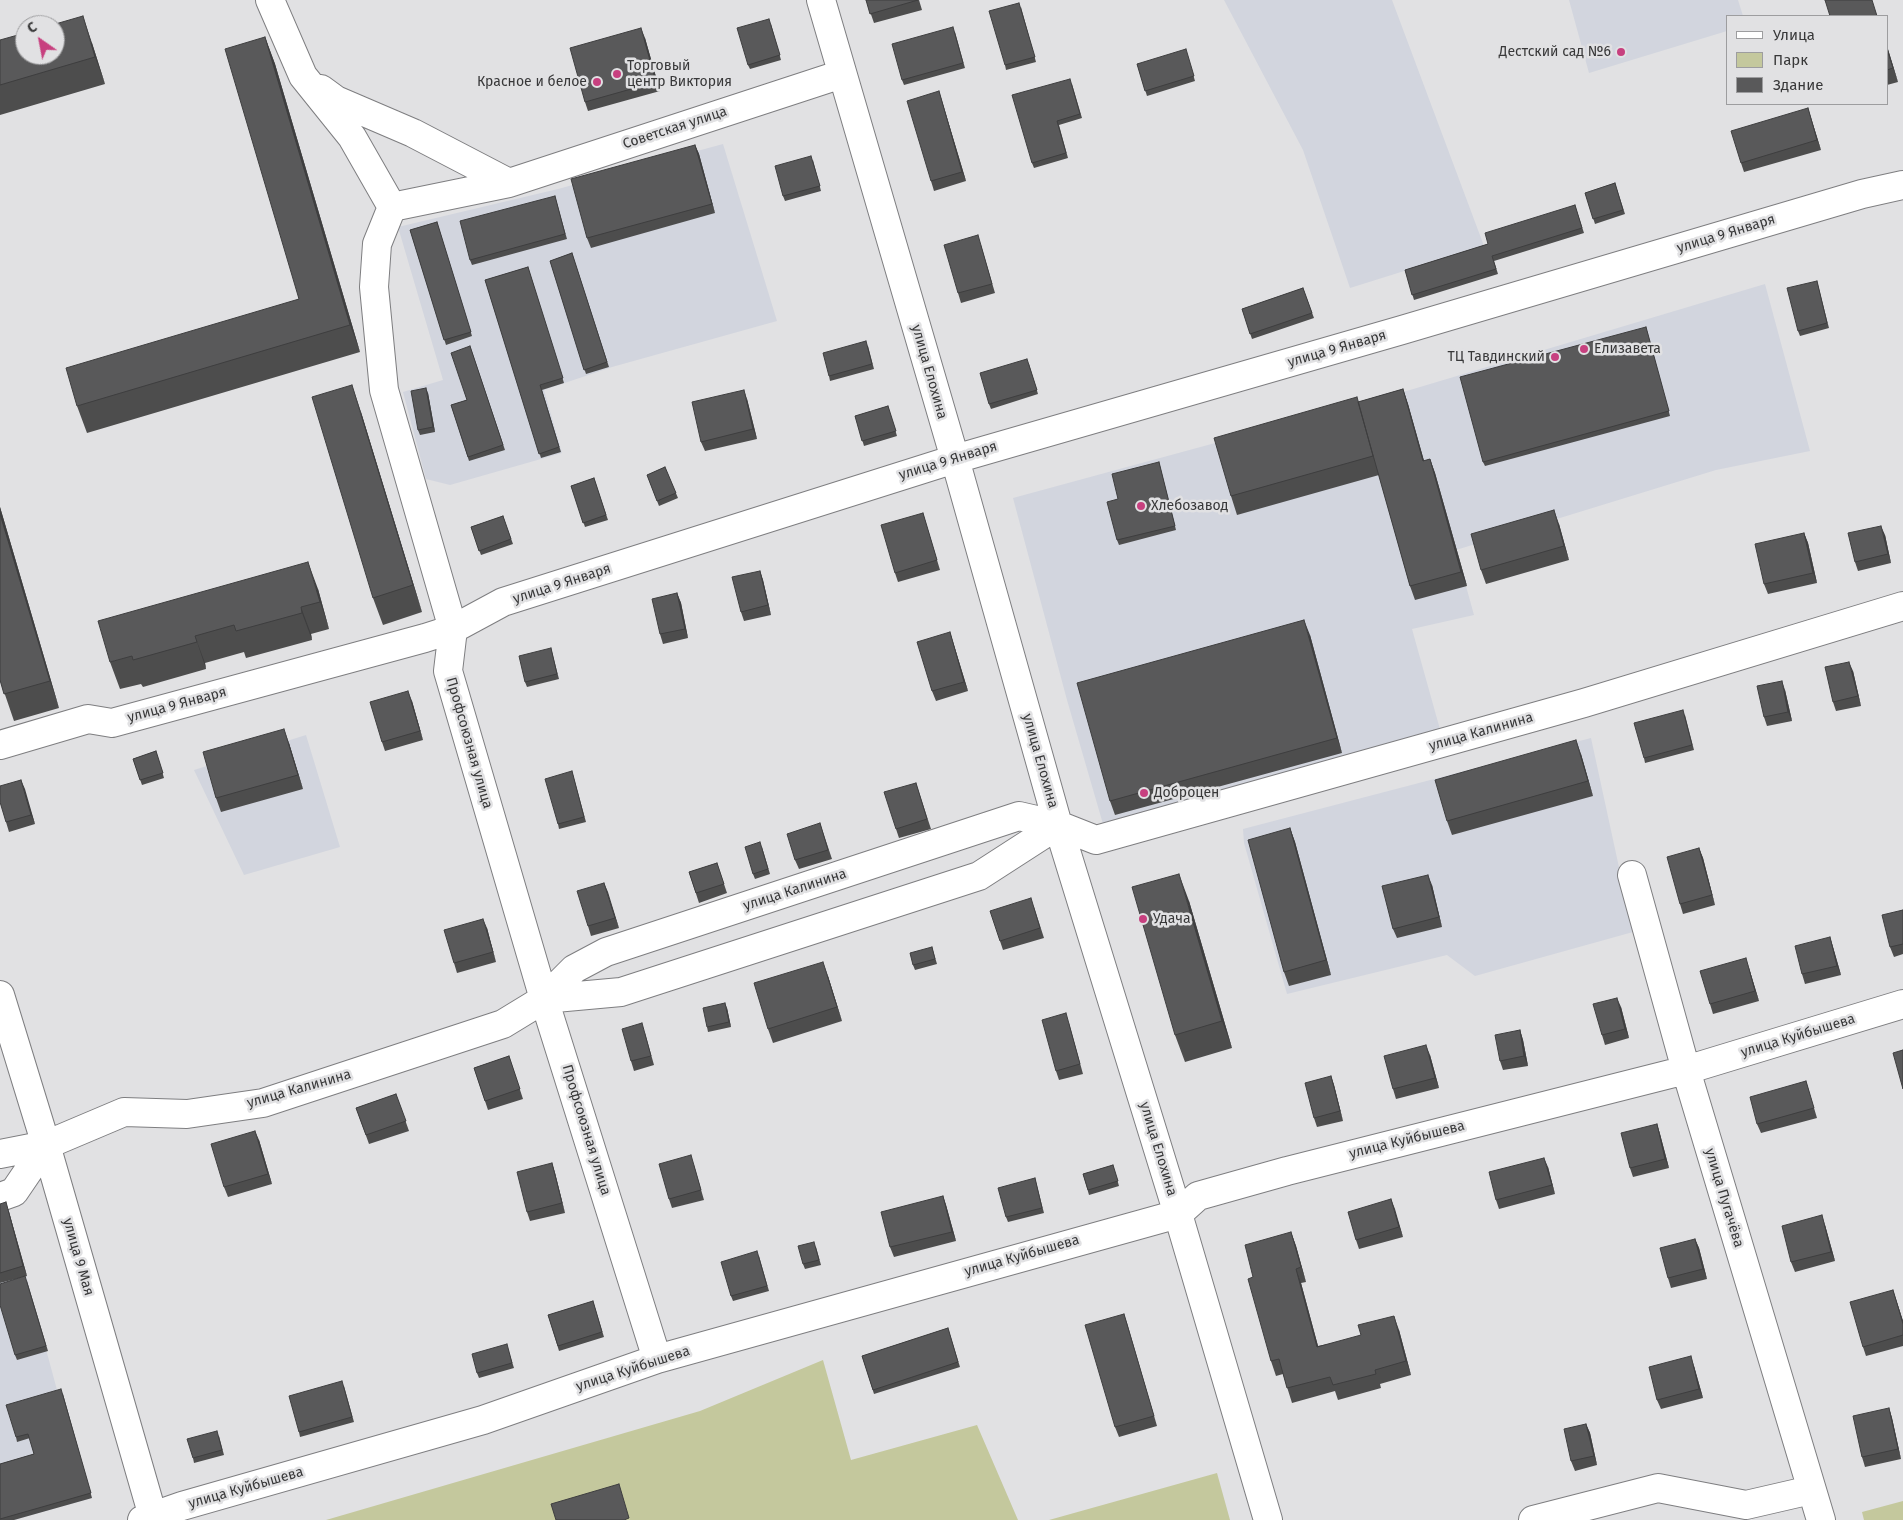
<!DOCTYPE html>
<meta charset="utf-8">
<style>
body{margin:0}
#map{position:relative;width:1903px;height:1520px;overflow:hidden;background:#e1e1e3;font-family:"Fira Sans",sans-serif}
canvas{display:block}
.legend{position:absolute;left:1726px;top:15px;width:162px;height:90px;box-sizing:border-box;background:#e1e1e3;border:1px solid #9d9d9f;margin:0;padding:6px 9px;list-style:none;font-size:15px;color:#383839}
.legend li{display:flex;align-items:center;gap:10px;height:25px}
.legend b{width:25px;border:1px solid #9d9d9f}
.north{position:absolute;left:15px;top:15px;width:50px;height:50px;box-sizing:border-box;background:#e1e1e3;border:1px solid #9d9d9f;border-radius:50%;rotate:327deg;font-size:14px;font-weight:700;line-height:20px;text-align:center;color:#383839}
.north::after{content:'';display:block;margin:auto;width:18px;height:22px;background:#c7407f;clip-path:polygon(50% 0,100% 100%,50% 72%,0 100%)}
</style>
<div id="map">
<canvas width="1903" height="1520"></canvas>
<ul class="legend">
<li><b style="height:6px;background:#fff"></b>Улица</li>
<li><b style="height:14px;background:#c4c89d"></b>Парк</li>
<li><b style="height:14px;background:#59595a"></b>Здание</li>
</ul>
<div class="north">С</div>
</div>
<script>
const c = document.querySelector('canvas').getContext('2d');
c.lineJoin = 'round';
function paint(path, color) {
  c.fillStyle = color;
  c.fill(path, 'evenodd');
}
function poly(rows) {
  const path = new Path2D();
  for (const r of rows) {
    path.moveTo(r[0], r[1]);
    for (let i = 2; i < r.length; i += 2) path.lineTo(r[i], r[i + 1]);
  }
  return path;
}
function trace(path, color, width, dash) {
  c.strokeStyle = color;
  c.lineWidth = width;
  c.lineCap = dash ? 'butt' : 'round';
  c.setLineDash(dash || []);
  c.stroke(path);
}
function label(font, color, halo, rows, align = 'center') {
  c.font = font + ' "Fira Sans",sans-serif';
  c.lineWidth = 5;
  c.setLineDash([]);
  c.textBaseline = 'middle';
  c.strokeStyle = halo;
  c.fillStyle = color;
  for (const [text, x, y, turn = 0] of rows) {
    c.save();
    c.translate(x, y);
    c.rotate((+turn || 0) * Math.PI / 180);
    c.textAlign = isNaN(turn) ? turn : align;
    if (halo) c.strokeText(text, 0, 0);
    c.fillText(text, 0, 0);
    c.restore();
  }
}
paint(poly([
 [1224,0,1392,0,1484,246,1350,288,1303,150],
 [1569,0,1738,0,1743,16,1727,16,1727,31,1589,73],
 [723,144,777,321,612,367,544,390,562,453,450,485,426,479,403,392,443,380,398,227,558,189],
 [1765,284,1810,451,1716,470,1456,550,1474,615,1412,629,1441,733,1103,824,1067,700,1013,498,1410,390],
 [306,735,340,847,244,875,194,770],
 [1591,738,1633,932,1475,976,1447,955,1287,994,1244,843,1243,829],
 [9,1212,57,1390,63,1394,92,1498,14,1520,0,1520,0,1215]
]), '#d2d5de');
paint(poly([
 [823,1360,851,1460,977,1425,1018,1520,326,1520,700,1411],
 [1217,1473,1230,1520,1049,1520],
 [1903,1501,1903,1520,1864,1520,1862,1512]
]), '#c4c89d');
const minor = poly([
 [270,0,303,76,352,137,392,207,377,244,374,287,384,390,453,629,448,671,544,999,657,1359],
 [821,0,955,459,1058,825,1178,1214,1268,1520],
 [321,89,336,100,413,133,509,183,392,207],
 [509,183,842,74],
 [0,745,88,719,112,723,425,638,453,629,503,602,955,459,1402,330,1862,194,1903,185],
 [1632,875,1686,1070,1821,1520],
 [0,995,46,1145,154,1520],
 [544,999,574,969,606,952,1019,816,1058,825,1096,840,1584,703,1903,606],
 [0,1154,46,1145],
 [0,1197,14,1192,46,1145,124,1112,187,1114,263,1103,503,1024,544,999,621,992,979,876,1058,825],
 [142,1520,182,1506,483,1420,657,1359,1178,1214,1198,1196,1287,1171,1686,1070,1903,1004],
 [1533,1520,1658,1488,1746,1505,1811,1490]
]);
trace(minor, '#7e7e80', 30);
trace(minor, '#fff', 28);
paint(poly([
 [866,0,919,0,922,10,874,23],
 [1021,7,1036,62,1006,70,1005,65],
 [771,24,781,60,750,69,748,65],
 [955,32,965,68,904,85,902,80],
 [265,37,275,64,360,352,87,433,77,406,299,299],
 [645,38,660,91,588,111,585,102],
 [0,40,92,43,105,84,0,115],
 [1887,46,1898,82,1887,85],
 [1187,54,1195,81,1147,96,1137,64],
 [1072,84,1082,118,1059,125,1068,158,1034,168,1032,163],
 [939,91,966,181,934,191,931,181],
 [1808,108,1821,150,1744,172,1741,163],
 [695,145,699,154,715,213,591,248,587,238],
 [813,160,821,191,785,201,783,196],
 [1615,183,1625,214,1595,224,1585,193],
 [555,196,567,239,472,265,470,260],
 [1575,205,1584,233,1494,261,1498,274,1414,300,1405,270,1488,244],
 [437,222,472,336,446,345,410,230],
 [981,245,995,293,961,303,958,293],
 [572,253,609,367,586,374,550,261],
 [528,267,564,383,542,390,561,452,541,458,485,280],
 [1817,281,1829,328,1800,336,1798,331],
 [1303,288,1314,318,1252,339,1242,309],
 [1646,327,1670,416,1485,466,1483,462],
 [470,346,505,450,469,461,451,405,467,400],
 [868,346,874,369,830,381,829,376],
 [1029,364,1038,394,991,409,989,404],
 [1403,389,1408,404,1424,461,1430,459,1435,473,1467,586,1415,600,1410,586,1379,475,1237,515,1231,496,1358,402],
 [428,393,435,432,420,435,418,430],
 [747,399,757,439,705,451,701,442],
 [888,406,897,436,864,446,855,416],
 [361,412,422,612,383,625,373,598],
 [1159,462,1176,530,1119,545,1117,540,1118,499],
 [665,467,678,498,659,506,647,475],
 [594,478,608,520,585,527,571,486],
 [0,507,59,708,14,721,0,680],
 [923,513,940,570,898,582,895,573],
 [503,516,513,544,481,555,471,527],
 [1559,524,1569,560,1486,584,1481,570],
 [1804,533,1808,543,1817,583,1768,594,1764,584],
 [1885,535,1891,563,1858,571,1855,562],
 [760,571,763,580,771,615,744,621,741,612],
 [318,589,329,629,311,634,312,640,246,658,244,652,205,663,206,669,143,687,141,684,120,689,110,662],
 [677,593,681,603,688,638,663,644,660,634],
 [950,632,968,691,936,701,932,691],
 [1310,635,1342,753,1115,815,1110,801],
 [551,648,559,679,527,687,525,682],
 [1853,671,1861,706,1836,711,1833,702],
 [1785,690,1792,721,1767,726,1764,717],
 [412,701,423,740,385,751,382,742],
 [1685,715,1694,750,1645,763,1644,758],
 [289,743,303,789,221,812,216,798],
 [156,751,164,778,142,785,133,759],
 [1581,754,1593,796,1452,835,1447,821],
 [572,771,586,822,559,829,558,824],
 [21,780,35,824,9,832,6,822],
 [916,783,931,829,899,838,896,829],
 [820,823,832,859,799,869,795,860],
 [1290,828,1295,842,1331,975,1289,986,1284,972],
 [762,847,770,874,755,879,753,874],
 [1699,848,1703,858,1715,905,1683,914,1680,904],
 [717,863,727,893,699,903,689,872],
 [604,883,619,928,591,936,588,926],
 [1432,885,1442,927,1397,938,1393,929],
 [1189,901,1232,1048,1185,1062,1175,1035],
 [1034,907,1044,938,1003,950,1000,941],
 [1903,910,1903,954,1894,957,1890,947],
 [487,928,496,962,457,973,454,963],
 [1830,937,1833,947,1841,975,1805,984,1802,974],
 [932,947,937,964,915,970,913,965],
 [1749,968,1759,1001,1713,1014,1710,1004],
 [828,976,842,1021,773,1043,768,1029],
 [1621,1007,1629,1038,1605,1045,1602,1035],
 [727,1008,731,1027,708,1032,707,1027],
 [1069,1023,1083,1074,1059,1080,1056,1071],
 [1520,1030,1523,1040,1528,1066,1503,1070,1500,1061],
 [645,1033,654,1065,634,1071,631,1061],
 [1430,1055,1439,1088,1396,1099,1393,1089],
 [509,1056,523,1099,488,1110,474,1068],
 [1331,1076,1334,1085,1343,1121,1317,1127,1314,1118],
 [1806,1081,1817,1118,1761,1133,1757,1124],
 [396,1094,409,1131,369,1144,356,1108],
 [1657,1124,1660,1134,1669,1168,1633,1177,1630,1168],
 [259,1140,272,1184,228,1197,224,1187],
 [552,1163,555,1173,565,1213,530,1221,527,1212],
 [694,1165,704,1200,672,1208,669,1199],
 [1113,1165,1119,1186,1089,1195,1083,1174],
 [1548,1167,1555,1194,1499,1209,1496,1200],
 [1035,1178,1044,1213,1008,1222,1006,1217],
 [943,1196,946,1205,956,1241,894,1257,890,1247],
 [1391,1199,1403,1237,1359,1249,1356,1240],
 [0,1204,9,1212,27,1276,0,1283],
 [1825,1225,1835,1261,1795,1272,1791,1262],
 [1291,1232,1296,1246,1306,1282,1301,1283,1318,1346,1399,1330,1411,1375,1380,1384,1381,1388,1338,1400,1335,1391,1292,1403,1283,1374,1276,1376,1271,1361,1253,1277],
 [1695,1239,1699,1248,1707,1279,1671,1288,1668,1278],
 [816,1247,821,1265,805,1269,803,1264],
 [759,1256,769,1291,733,1301,731,1296],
 [27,1281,48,1351,17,1360,15,1355],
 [1893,1290,1903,1321,1903,1346,1866,1356,1863,1347],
 [593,1301,604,1337,559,1351,548,1315],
 [1124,1314,1157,1426,1119,1437,1115,1427],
 [948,1328,960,1367,874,1394,862,1356],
 [508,1349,514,1368,479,1378,477,1373],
 [1694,1366,1703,1398,1661,1409,1657,1400],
 [344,1386,354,1422,300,1437,299,1432],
 [63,1394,92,1498,14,1520,0,1520,0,1464,34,1454,30,1438,17,1442,16,1437],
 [1889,1408,1892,1418,1901,1459,1865,1467,1862,1457],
 [1586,1424,1590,1433,1597,1465,1575,1471,1571,1461],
 [219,1436,224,1455,194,1463,193,1458]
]), '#4d4d4d');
paint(poly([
 [83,16,92,43,105,84,95,57],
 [641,28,645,38,660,91,656,82],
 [265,37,275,64,360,352,350,325],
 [1887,46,1898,82,1893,68,1887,49],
 [939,91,966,181,962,172],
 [1808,108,1811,118,1821,150,1817,140],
 [695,145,699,154,715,213,712,204],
 [352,385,361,412,422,612,413,585],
 [426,388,428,393,435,432,433,427],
 [1403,389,1408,404,1428,475,1423,461],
 [744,390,747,399,757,439,753,429],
 [1430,459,1435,473,1467,586,1461,572],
 [0,507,59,708,50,681,0,514],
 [1554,510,1559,524,1569,560,1564,546],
 [1881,526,1885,535,1891,563,1888,554],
 [1804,533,1808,543,1817,583,1813,573],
 [308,562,318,589,329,629,320,602],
 [760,571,763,580,771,615,768,605],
 [677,593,681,603,688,638,685,629],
 [301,607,311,634,312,640,302,613],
 [1304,620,1310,635,1342,753,1337,738],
 [950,632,953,642,968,691,964,682],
 [195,636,205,663,206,669],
 [1849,662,1853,671,1861,706,1858,696],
 [1782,681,1785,690,1792,721,1788,712],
 [408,691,412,701,423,740,420,731],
 [284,729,289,743,303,789,298,775],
 [1576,740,1581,754,1593,796,1588,781],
 [21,780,25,789,35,824,31,815],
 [1290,828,1295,842,1331,975,1326,960],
 [1699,848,1703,858,1715,905,1712,895],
 [1179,874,1189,901,1232,1048,1222,1021],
 [1428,875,1432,885,1442,927,1439,917],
 [604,883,608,892,619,928,615,918],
 [483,919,487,928,496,962,493,952],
 [1830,937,1833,947,1841,975,1837,966],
 [1746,958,1749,968,1759,1001,1755,991],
 [823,962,828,976,842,1021,837,1007],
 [1617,998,1621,1007,1629,1038,1625,1029],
 [725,1003,727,1008,731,1027,729,1022],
 [1520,1030,1523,1040,1528,1066,1524,1056],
 [1426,1045,1430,1055,1439,1088,1435,1078],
 [1331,1076,1334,1085,1343,1121,1340,1111],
 [1657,1124,1660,1134,1669,1168,1665,1159],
 [255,1131,259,1140,272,1184,268,1174],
 [1544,1158,1548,1167,1555,1194,1552,1185],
 [552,1163,555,1173,565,1213,562,1203],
 [943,1196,946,1205,956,1241,952,1232],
 [1391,1199,1395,1209,1403,1237,1399,1227],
 [6,1202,9,1212,27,1276,23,1266],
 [1822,1215,1825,1225,1835,1261,1831,1252],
 [1291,1232,1296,1246,1306,1282,1301,1267],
 [1695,1239,1699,1248,1707,1279,1703,1269],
 [1296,1269,1301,1283,1322,1361,1317,1347],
 [1893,1290,1903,1321,1903,1324],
 [1124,1314,1127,1323,1157,1426,1154,1416],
 [1394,1316,1399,1330,1411,1375,1406,1361],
 [1691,1356,1694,1366,1703,1398,1699,1389],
 [1889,1408,1892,1418,1901,1459,1898,1449],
 [1586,1424,1590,1433,1597,1465,1594,1456]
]), '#3e3e3f');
const building = poly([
 [866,0,918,0,870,14,866,0],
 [1825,0,1872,0,1877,16,1830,16,1825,0],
 [1019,3,1035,57,1005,65,989,11,1019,3],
 [83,16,95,57,0,85,0,40,25,33,25,55,55,55,55,25,52,25,83,16],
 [769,19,780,55,748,65,737,28,769,19],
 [953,27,963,63,902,80,892,44,953,27],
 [641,28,656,82,585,102,570,48,641,28],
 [265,37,350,325,77,406,66,368,299,299,225,49,265,37],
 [1186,49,1194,76,1145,91,1137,64,1186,49],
 [1887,49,1893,68,1887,70,1887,49],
 [1070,79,1080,114,1057,121,1066,153,1032,163,1012,95,1070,79],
 [939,91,962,172,931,181,907,101,939,91],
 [1808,108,1817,140,1741,163,1731,131,1808,108],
 [695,145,712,204,587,238,571,179,695,145],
 [811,156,820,186,783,196,775,166,811,156],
 [1615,183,1623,210,1593,219,1585,193,1615,183],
 [555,196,565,234,470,260,460,221,555,196],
 [1575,205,1582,228,1492,256,1496,269,1412,295,1405,270,1488,244,1485,233,1575,205],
 [437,222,471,332,444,340,410,230,437,222],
 [978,235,992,284,958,293,944,245,978,235],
 [572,253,607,362,584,370,550,261,572,253],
 [528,267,563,378,540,385,559,447,539,454,485,280,528,267],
 [1817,281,1827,323,1798,331,1787,288,1817,281],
 [1303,288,1312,313,1250,334,1242,309,1303,288],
 [1646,327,1669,411,1483,462,1460,377,1646,327],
 [866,341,872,364,829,376,823,353,866,341],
 [470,346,503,445,468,457,451,405,467,400,451,353,470,346],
 [1027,359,1037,390,989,404,980,373,1027,359],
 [352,385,413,585,373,598,312,397,352,385],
 [426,388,433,427,418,430,411,391,426,388],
 [1403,389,1423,461,1430,459,1461,572,1410,586,1358,402,1403,389],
 [744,390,753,429,701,442,692,402,744,390],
 [1357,397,1373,456,1231,496,1214,438,1357,397],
 [888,406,896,431,862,441,855,416,888,406],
 [1159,462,1175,526,1117,540,1107,502,1118,499,1112,474,1159,462],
 [665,467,676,493,657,501,647,475,665,467],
 [594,478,606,515,583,523,571,486,594,478],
 [1554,510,1564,546,1481,570,1471,534,1554,510],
 [923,513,937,560,895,573,881,525,923,513],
 [0,514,50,681,4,694,0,680,0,514],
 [503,516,511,539,479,551,471,527,503,516],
 [1881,526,1888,554,1855,562,1848,533,1881,526],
 [1804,533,1813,573,1764,584,1755,544,1804,533],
 [308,562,320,602,301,607,302,613,236,631,234,625,195,636,197,642,133,660,132,656,110,662,98,621,308,562],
 [760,571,768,605,741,612,732,577,760,571],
 [677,593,685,629,660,634,652,599,677,593],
 [1304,620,1337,738,1110,801,1077,683,1304,620],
 [950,632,964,682,932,691,917,642,950,632],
 [551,648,557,674,525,682,519,656,551,648],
 [1849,662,1858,696,1833,702,1825,667,1849,662],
 [1782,681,1788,712,1764,717,1757,686,1782,681],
 [408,691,420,731,382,742,370,702,408,691],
 [1683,710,1692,745,1644,758,1634,723,1683,710],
 [284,729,298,775,216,798,203,752,284,729],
 [1576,740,1588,781,1447,821,1435,780,1576,740],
 [156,751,163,773,140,780,133,759,156,751],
 [572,771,584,817,558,824,545,779,572,771],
 [21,780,31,815,6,822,0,802,0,786,21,780],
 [916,783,927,819,896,829,884,792,916,783],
 [820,823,828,850,795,860,787,834,820,823],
 [1290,828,1326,960,1284,972,1248,840,1290,828],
 [760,842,768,869,753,874,745,847,760,842],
 [1699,848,1712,895,1680,904,1667,857,1699,848],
 [717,863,724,884,696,893,689,872,717,863],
 [1179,874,1222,1021,1175,1035,1132,887,1179,874],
 [1428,875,1439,917,1393,929,1382,886,1428,875],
 [604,883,615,918,588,926,577,891,604,883],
 [1031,898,1040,928,1000,941,990,911,1031,898],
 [1903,910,1903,944,1890,947,1882,915,1903,910],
 [483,919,493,952,454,963,444,930,483,919],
 [1830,937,1837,966,1802,974,1795,946,1830,937],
 [932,947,935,959,913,965,910,953,932,947],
 [1746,958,1755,991,1710,1004,1700,971,1746,958],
 [823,962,837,1007,768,1029,754,983,823,962],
 [1617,998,1625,1029,1602,1035,1593,1004,1617,998],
 [725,1003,729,1022,707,1027,703,1008,725,1003],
 [1066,1013,1080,1064,1056,1071,1042,1020,1066,1013],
 [642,1023,651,1056,631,1061,622,1029,642,1023],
 [1520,1030,1524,1056,1500,1061,1495,1035,1520,1030],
 [1426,1045,1435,1078,1393,1089,1384,1056,1426,1045],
 [1903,1050,1903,1089,1893,1053,1903,1050],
 [509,1056,520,1089,485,1101,474,1068,509,1056],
 [1331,1076,1340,1111,1314,1118,1305,1083,1331,1076],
 [1806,1081,1814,1108,1757,1124,1750,1097,1806,1081],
 [396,1094,406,1121,366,1135,356,1108,396,1094],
 [1657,1124,1665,1159,1630,1168,1621,1133,1657,1124],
 [255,1131,268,1174,224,1187,211,1144,255,1131],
 [691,1155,701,1190,669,1199,659,1164,691,1155],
 [1544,1158,1552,1185,1496,1200,1489,1172,1544,1158],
 [552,1163,562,1203,527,1212,517,1172,552,1163],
 [1113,1165,1118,1181,1088,1190,1083,1174,1113,1165],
 [1035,1178,1042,1208,1006,1217,998,1188,1035,1178],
 [943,1196,952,1232,890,1247,881,1212,943,1196],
 [1391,1199,1399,1227,1356,1240,1348,1212,1391,1199],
 [6,1202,23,1266,0,1273,0,1204,6,1202],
 [1822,1215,1831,1252,1791,1262,1782,1226,1822,1215],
 [1291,1232,1301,1267,1296,1269,1317,1347,1361,1335,1358,1325,1394,1316,1406,1361,1375,1370,1376,1374,1333,1385,1330,1377,1287,1388,1279,1359,1271,1361,1248,1279,1253,1277,1245,1245,1291,1232],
 [1695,1239,1703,1269,1668,1278,1660,1248,1695,1239],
 [814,1242,819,1260,803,1264,798,1246,814,1242],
 [757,1251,767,1286,731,1296,721,1262,757,1251],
 [25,1276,46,1346,15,1355,0,1305,0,1284,25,1276],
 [1893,1290,1903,1324,1903,1335,1863,1347,1850,1302,1893,1290],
 [593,1301,602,1332,558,1346,548,1315,593,1301],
 [1124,1314,1154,1416,1115,1427,1085,1325,1124,1314],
 [948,1328,958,1362,873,1390,862,1356,948,1328],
 [507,1344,512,1363,477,1373,472,1354,507,1344],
 [1691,1356,1699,1389,1657,1400,1649,1367,1691,1356],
 [342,1381,352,1417,299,1432,289,1396,342,1381],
 [61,1389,91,1493,0,1519,0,1464,34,1454,28,1434,16,1437,6,1405,61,1389],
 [1889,1408,1898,1449,1862,1457,1853,1416,1889,1408],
 [1586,1424,1594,1456,1571,1461,1564,1429,1586,1424],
 [217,1431,222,1450,193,1458,187,1439,217,1431],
 [619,1484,629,1518,624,1520,556,1520,551,1504,619,1484]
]);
paint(building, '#59595a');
trace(building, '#3e3e3f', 1);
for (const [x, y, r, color] of [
 [1621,52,5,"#c7407f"],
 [617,74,5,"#c7407f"],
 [597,82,5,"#c7407f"],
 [1584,349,5,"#c7407f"],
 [1555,357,5,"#c7407f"],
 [1141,506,5,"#c7407f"],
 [1144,793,5,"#c7407f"],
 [1143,919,5,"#c7407f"]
]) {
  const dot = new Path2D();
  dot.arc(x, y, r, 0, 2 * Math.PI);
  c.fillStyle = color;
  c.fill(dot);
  trace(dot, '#e1e1e3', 2);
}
label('14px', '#383839', '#e1e1e3', [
 ["Дестский сад №6",1611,52,"right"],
 ["Торговый",627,66],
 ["центр Виктория",627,82],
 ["Красное и белое",587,82,"right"],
 ["Елизавета",1594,349],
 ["ТЦ Тавдинский",1545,357,"right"],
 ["Хлебозавод",1151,506],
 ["Доброцен",1154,793],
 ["Удача",1153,919]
], 'left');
label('14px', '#383839', '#e1e1e3', [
 ["Советская улица",675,128,-18],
 ["улица 9 Января",1726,234,-17],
 ["улица 9 Января",1337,349,-16],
 ["улица Елохина",929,372,74],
 ["улица 9 Января",948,461,-17],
 ["улица 9 Января",562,584,-18],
 ["улица 9 Января",177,705,-15],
 ["улица Калинина",1481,732,-16],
 ["Профсоюзная улица",469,743,74],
 ["улица Елохина",1040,761,74],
 ["улица Калинина",795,890,-18],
 ["улица Куйбышева",1798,1036,-17],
 ["улица Калинина",299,1089,-16],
 ["Профсоюзная улица",586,1130,73],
 ["улица Куйбышева",1407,1140,-14],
 ["улица Елохина",1158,1149,73],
 ["улица Пугачёва",1724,1198,73],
 ["улица Куйбышева",1022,1256,-16],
 ["улица 9 Мая",78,1257,74],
 ["улица Куйбышева",633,1369,-18],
 ["улица Куйбышева",246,1488,-16]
]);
</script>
